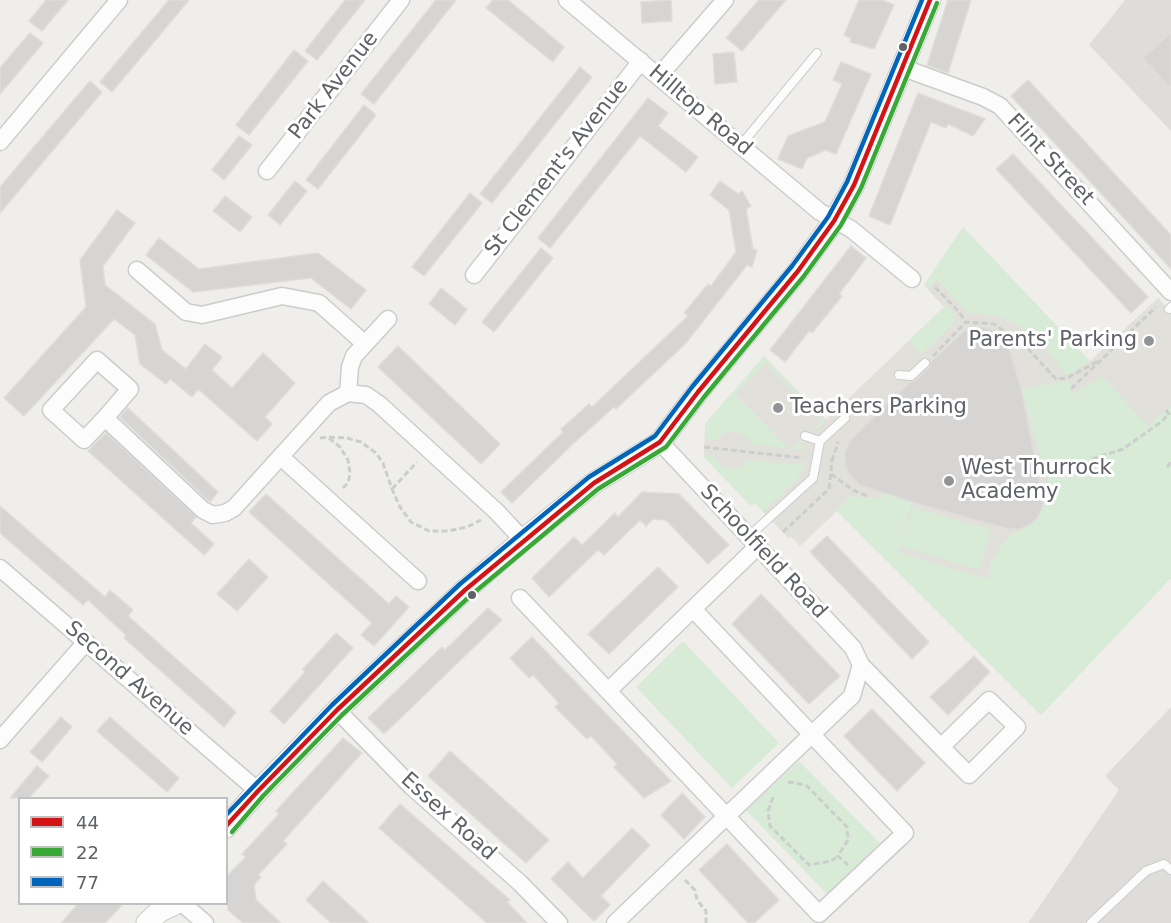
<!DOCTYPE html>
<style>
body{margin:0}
#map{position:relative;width:1171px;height:923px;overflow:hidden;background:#efeeea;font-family:"DejaVu Sans",sans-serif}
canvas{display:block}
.legend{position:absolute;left:18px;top:797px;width:210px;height:108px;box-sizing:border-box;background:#fff;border:2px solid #bfc1c3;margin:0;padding:8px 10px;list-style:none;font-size:18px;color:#5f6368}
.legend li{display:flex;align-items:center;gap:12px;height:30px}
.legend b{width:30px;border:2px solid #bfc1c3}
</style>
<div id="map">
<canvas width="1171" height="923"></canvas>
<ul class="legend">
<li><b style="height:8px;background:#d41317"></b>44</li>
<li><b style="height:8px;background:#39a935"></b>22</li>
<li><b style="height:8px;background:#0065bd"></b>77</li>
</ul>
</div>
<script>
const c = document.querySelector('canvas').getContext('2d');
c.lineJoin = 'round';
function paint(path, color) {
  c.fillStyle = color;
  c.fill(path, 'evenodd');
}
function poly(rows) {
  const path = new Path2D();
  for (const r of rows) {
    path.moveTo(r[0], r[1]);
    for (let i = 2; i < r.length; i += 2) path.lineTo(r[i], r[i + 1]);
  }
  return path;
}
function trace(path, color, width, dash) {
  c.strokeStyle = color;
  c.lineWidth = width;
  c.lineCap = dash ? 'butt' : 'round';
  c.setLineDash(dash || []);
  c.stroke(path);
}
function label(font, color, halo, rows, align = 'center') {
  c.font = font + ' "DejaVu Sans",sans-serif';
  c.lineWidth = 6;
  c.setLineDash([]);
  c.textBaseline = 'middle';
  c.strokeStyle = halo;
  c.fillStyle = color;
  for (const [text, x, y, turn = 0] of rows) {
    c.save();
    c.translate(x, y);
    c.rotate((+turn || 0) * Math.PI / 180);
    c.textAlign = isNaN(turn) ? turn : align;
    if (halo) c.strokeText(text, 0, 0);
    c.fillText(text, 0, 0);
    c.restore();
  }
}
paint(poly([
 [1125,0,1171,0,1171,131,1089,45],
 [1171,707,1171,923,1028,923,1119,790,1105,776]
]), '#dfddda');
paint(poly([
 [963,227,1090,361,1158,298,1171,312,1171,578,1041,715,837,511,800,546,791,537,788,538,756,504,750,505,704,457,705,424,764,356,826,420,944,307,924,285]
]), '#e2e0da');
paint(poly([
 [963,227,1090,361,1090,362,1066,375,1043,344,1021,327,999,316,968,313,937,280,927,289,924,285],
 [946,305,955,315,955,322,922,354,909,341],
 [764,356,825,422,818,428,814,430,813,429,821,421,766,363,735,394,788,448,792,448,800,441,805,450,751,444,745,435,734,431,727,431,716,440,705,439,705,424],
 [1102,376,1148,426,1171,406,1171,578,1041,715,837,511,850,496,881,499,882,492,912,502,898,552,988,579,990,563,1001,546,1011,534,1029,525,1037,518,1042,508,1043,498,1050,488,1021,389,1068,380,1073,394],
 [704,455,714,456,722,466,733,469,740,468,749,460,806,465,797,480,763,512,756,504,750,505,704,457],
 [913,507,991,530,979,570,900,546],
 [683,641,779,743,732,788,636,687],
 [799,761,880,843,827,894,746,810]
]), '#d8ebd6');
const building = poly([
 [46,0,68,0,42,31,29,21,46,0],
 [169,0,189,0,112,92,100,82,169,0],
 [345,0,365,0,317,60,305,51,345,0],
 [436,0,456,0,374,104,361,94,436,0],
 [493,0,508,0,564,47,553,62,486,8,493,0],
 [671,0,672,21,642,23,641,2,671,0],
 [759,0,786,0,742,51,726,38,759,0],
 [859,0,882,0,894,5,874,49,850,42,851,38,844,35,859,0],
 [948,0,971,0,948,73,927,65,948,0],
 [30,33,43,43,0,94,0,68,30,33],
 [1171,33,1171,88,1143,58,1171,33],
 [294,50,308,61,249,135,236,125,294,50],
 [734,52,737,82,715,84,713,54,734,52],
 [841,62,871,74,836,154,826,150,807,158,802,169,778,159,788,136,825,122,842,84,833,80,841,62],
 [580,67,592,77,492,203,480,194,580,67],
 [1028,80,1171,235,1171,269,1011,96,1028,80],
 [90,81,102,92,0,213,0,187,90,81],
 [918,93,985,119,973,136,948,124,946,128,931,122,890,225,869,216,918,93],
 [648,98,668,113,658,126,698,157,686,172,640,136,550,248,538,238,648,98],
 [364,105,376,115,318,189,306,180,364,105],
 [239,136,252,145,224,180,212,170,239,136],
 [1013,154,1148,297,1131,313,996,169,1013,154],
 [295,181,307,191,280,225,268,215,295,181],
 [720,181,738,194,742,191,751,206,746,209,753,249,757,250,752,267,747,265,686,343,616,409,614,407,575,442,512,503,501,492,563,432,561,429,589,404,592,407,688,316,684,313,708,284,711,286,736,252,729,210,710,195,720,181],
 [470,193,482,203,424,276,412,267,470,193],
 [225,196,252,217,240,232,213,211,225,196],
 [117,210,135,223,103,266,105,285,155,324,162,350,186,369,205,344,222,357,212,370,232,388,263,353,295,383,265,417,272,424,257,441,198,389,192,397,170,379,166,384,140,364,135,335,114,319,24,416,4,398,86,307,80,260,117,210],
 [159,238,199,269,318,253,366,290,351,309,311,278,193,292,146,255,159,238],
 [851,246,866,258,839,294,842,296,812,333,809,331,785,362,770,350,851,246],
 [541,248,553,258,494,332,482,322,541,248],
 [441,288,467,309,455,325,429,304,441,288],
 [974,327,984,327,994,330,1002,337,1008,345,1021,389,1043,498,1042,508,1037,518,1029,525,1020,529,1009,529,912,502,860,485,849,474,845,463,845,451,851,440,910,382,915,381,929,368,931,362,964,331,974,327],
 [398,346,500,444,481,464,378,367,398,346],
 [128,408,218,492,210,502,120,417,128,408],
 [106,433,196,517,191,523,214,544,204,555,88,451,106,433],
 [642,492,679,494,729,545,708,564,666,520,653,519,646,526,640,520,604,555,598,550,549,597,532,578,574,537,582,545,615,513,618,517,642,492],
 [266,494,389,604,396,596,409,607,374,646,361,635,372,623,249,512,266,494],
 [0,506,105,597,110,590,133,610,128,616,236,712,224,727,124,638,126,635,88,600,83,605,0,533,0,506],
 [827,536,929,642,912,659,810,552,827,536],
 [249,559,268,577,237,611,217,594,249,559],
 [658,567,678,587,609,654,588,634,658,567],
 [761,594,840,676,809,704,732,624,761,594],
 [488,608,502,620,384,734,368,718,442,647,445,650,488,608],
 [336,633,353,648,284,724,270,711,305,672,303,669,336,633],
 [532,637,671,781,644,798,614,767,617,764,591,736,587,739,555,707,559,703,533,675,529,678,510,658,532,637],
 [974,656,990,672,948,715,930,697,974,656],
 [872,709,925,763,897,791,844,736,872,709],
 [61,717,72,727,42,762,30,752,61,717],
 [110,717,179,778,167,792,97,731,110,717],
 [343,738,362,753,283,841,287,844,258,875,261,877,254,885,256,900,281,923,243,923,228,910,226,877,246,857,242,854,279,814,276,811,343,738],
 [450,751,549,840,526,863,428,776,450,751],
 [37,766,49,776,29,798,10,798,37,766],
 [682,793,705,817,684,839,661,815,682,793],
 [400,804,510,900,507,902,527,923,487,923,379,828,400,804],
 [632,828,650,845,601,896,610,905,594,921,551,879,568,862,583,878,632,828],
 [727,844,779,900,754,923,748,923,699,870,727,844],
 [323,881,369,923,331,923,306,900,323,881],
 [79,903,124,903,105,923,61,923,79,903]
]);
paint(building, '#d6d5d3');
trace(building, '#deddd9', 1.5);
const service = poly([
 [741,145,817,53],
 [1169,309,1171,307],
 [899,375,911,376,925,363],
 [805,436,820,441],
 [748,537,813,478,820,441,845,418],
 [1091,923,1146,871,1164,864,1171,870]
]);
const minor = poly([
 [567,0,820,212,851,229,912,279],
 [901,67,983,97,1000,106,1171,292],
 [659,76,725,0],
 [0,142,119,0],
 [267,171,401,0],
 [137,270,186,312,202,315,282,296,319,303,364,343],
 [474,275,641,61],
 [348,393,366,395,379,404,497,512,523,540],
 [348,393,350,367,354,356,388,319],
 [105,418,130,389,97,360,51,410,84,440,105,418,203,510,213,515,225,513,234,508,329,403,348,393],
 [281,457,418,581],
 [0,568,258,791],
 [520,598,819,914,905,833,693,609],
 [861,665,941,747,969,775,1017,727,989,700,941,747],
 [608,691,757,547],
 [337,710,411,786,520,883,559,923],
 [0,740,86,642],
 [183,904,205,923],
 [615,923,852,696,861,665,853,648,660,442]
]);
const tertiary = poly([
 [226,827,258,791,337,710,465,590,523,540,594,483,660,442,698,392,798,271,834,221,854,185,930,0],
 [147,923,160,911,175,904]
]);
trace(service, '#cbcccc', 10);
trace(minor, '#cbcccc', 19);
trace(tertiary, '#cbcccc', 23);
trace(poly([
 [935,287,958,311,966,322],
 [933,356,966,322,994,324,1028,349,1056,379,1067,378,1098,361],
 [1071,389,1156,307],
 [320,438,327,437,347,438,361,442,376,453,383,463,392,489,400,507,411,522,429,531,448,531,467,527,481,520],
 [329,438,340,447,348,460,350,474,348,483,342,489],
 [704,447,803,458],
 [1092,459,1123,449,1161,422,1169,414,1166,410],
 [832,461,838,442],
 [1167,467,1171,462],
 [831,474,853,490,867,496],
 [392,489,417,462],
 [783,532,829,489,832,461,830,460],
 [788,783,792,782,807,786,847,827,848,840,838,856,848,865],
 [773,797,768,811,770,826,809,865,831,861,838,856],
 [685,880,695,890,697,900,706,911,706,923]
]), '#cacfcc', 3, [6, 3]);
trace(service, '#fdfcfc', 8);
trace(minor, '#fdfcfc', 16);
trace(tertiary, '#fdfcfc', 21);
trace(poly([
 [226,826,258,791,337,710,465,590,594,483,660,442,698,392,798,271,834,221,854,185,930,0]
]), '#d41317', 4.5);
trace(poly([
 [232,832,263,796,342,715,470,596,598,489,666,447,704,397,804,276,841,225,861,188,937,3]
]), '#39a935', 4.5);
trace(poly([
 [226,815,332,705,460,584,589,477,655,436,692,387,792,266,828,217,847,182,922,0]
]), '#0065bd', 4.5);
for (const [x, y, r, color] of [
 [903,47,5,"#5f6368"],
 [1149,341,6,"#919496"],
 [778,408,6,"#919496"],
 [949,481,6,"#919496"],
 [472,595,5,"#5f6368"]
]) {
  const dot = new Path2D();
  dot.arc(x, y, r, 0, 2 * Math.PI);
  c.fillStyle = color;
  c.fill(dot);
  trace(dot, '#fff', 2);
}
label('21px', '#5f6368', '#fff', [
 ["Park Avenue",334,86,-52],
 ["Hilltop Road",700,111,40],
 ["Flint Street",1050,160,47],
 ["St Clement's Avenue",557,168,-52],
 ["Schoolfield Road",763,552,47],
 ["Second Avenue",129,679,41],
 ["Essex Road",448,817,42]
]);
label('21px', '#5f6368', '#fff', [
 ["Parents' Parking",1137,341,"right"],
 ["Teachers Parking",790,408],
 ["West Thurrock",961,469],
 ["Academy",961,493]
], 'left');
</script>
